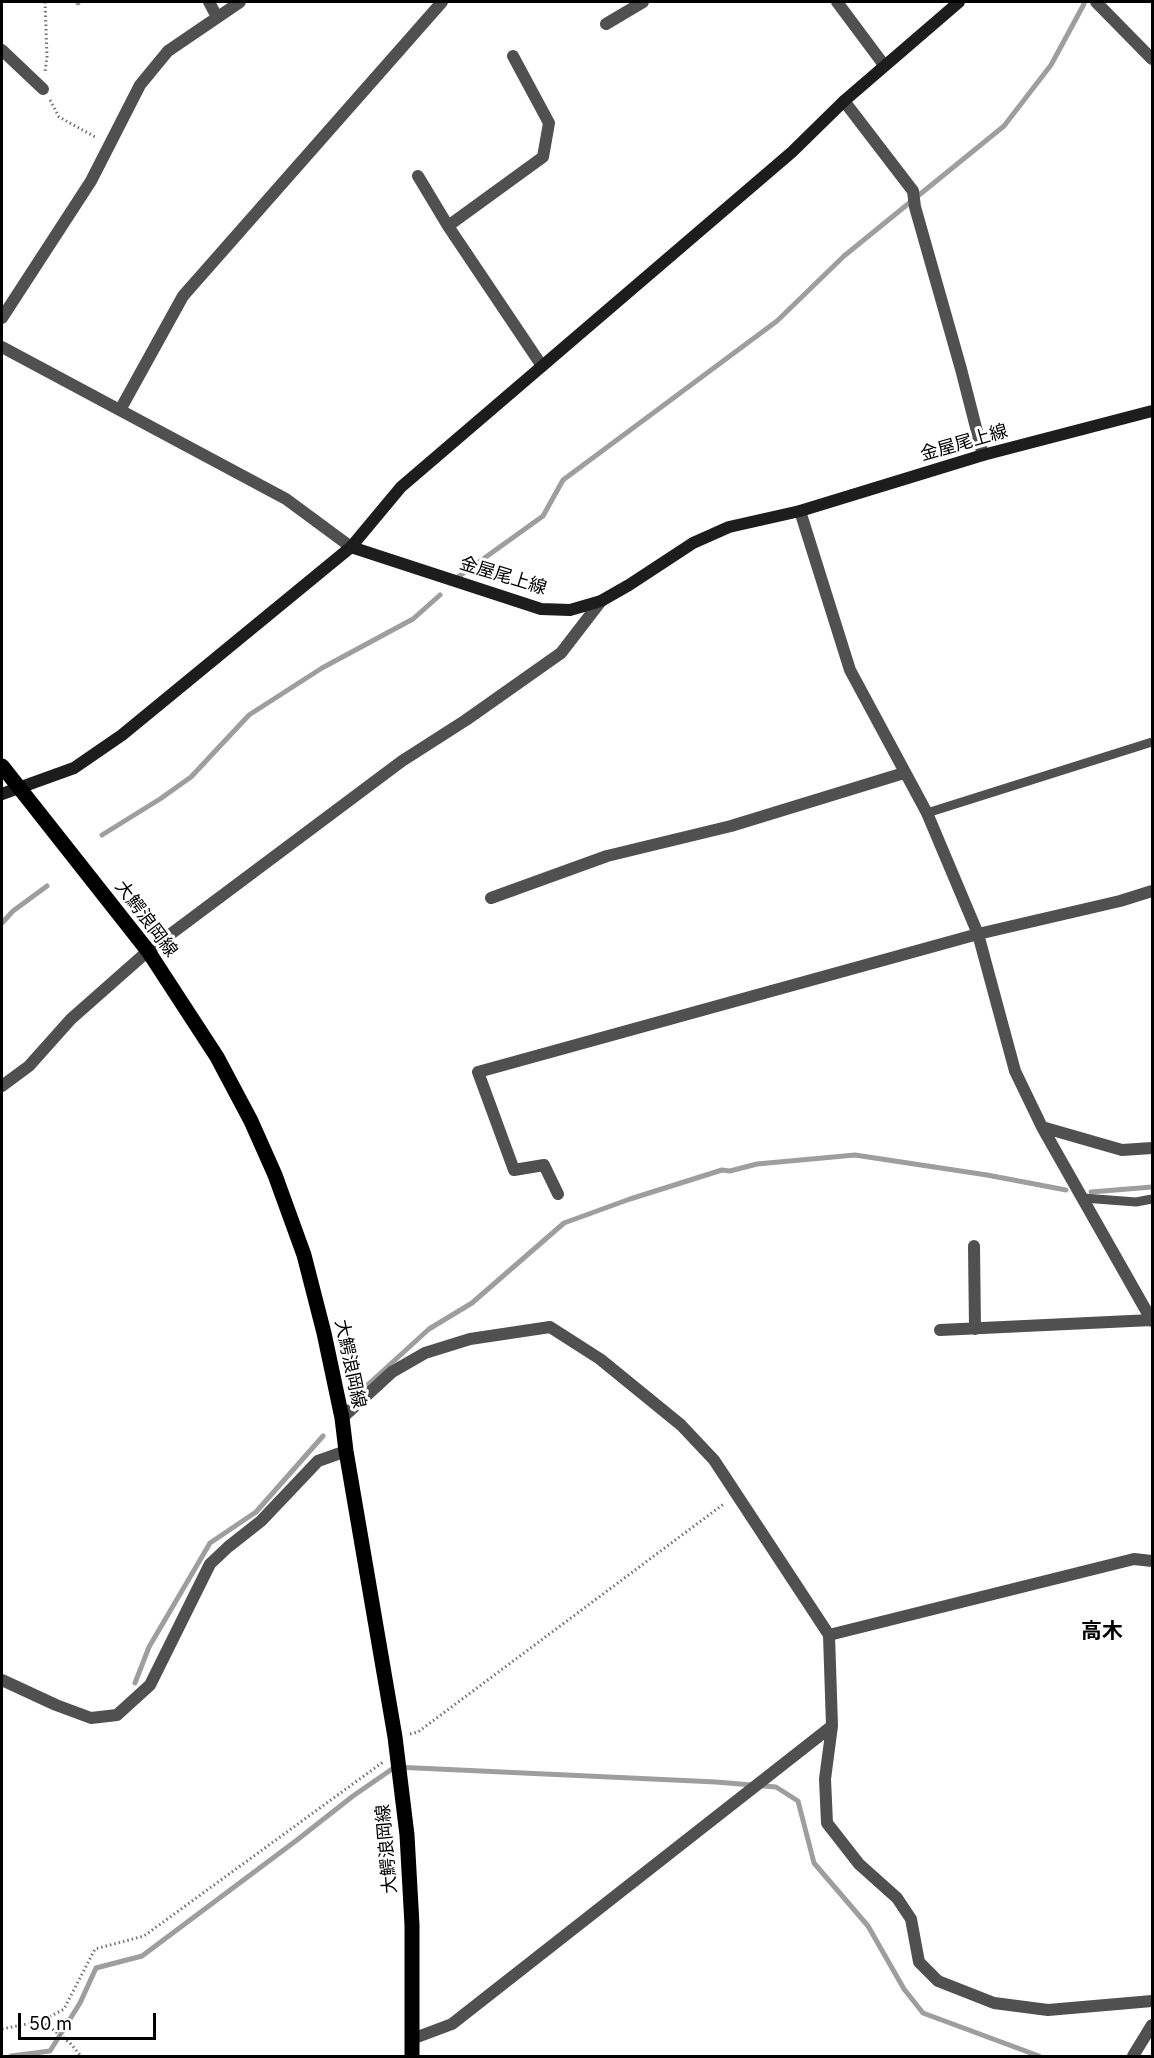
<!DOCTYPE html>
<meta charset="utf-8">
<style>
body{margin:0}
#map{position:relative;width:1154px;height:2058px;overflow:hidden;background:#fff;font-family:Inter,sans-serif}
canvas{display:block}
.frame{position:absolute;inset:0;border:3px solid #000;pointer-events:none}
.scale{position:absolute;left:18px;top:2013px;width:138px;height:27px;box-sizing:border-box;border:3px solid #000;border-top:0;padding-left:8px;font-size:18px;line-height:21px;white-space:nowrap;color:#000;-webkit-text-stroke:4px #fff;paint-order:stroke}
</style>
<div id="map">
<canvas width="1154" height="2058"></canvas>
<div class="frame"></div>
<div class="scale">50 m</div>
</div>
<script>
const c = document.querySelector('canvas').getContext('2d');
c.lineJoin = 'round';
function poly(rows) {
  const path = new Path2D();
  for (const r of rows) {
    path.moveTo(r[0], r[1]);
    for (let i = 2; i < r.length; i += 2) path.lineTo(r[i], r[i + 1]);
  }
  return path;
}
function trace(path, color, width, dash) {
  c.strokeStyle = color;
  c.lineWidth = width;
  c.lineCap = dash ? 'butt' : 'round';
  c.setLineDash(dash || []);
  c.stroke(path);
}
function label(font, color, halo, rows, align = 'center') {
  c.font = font + ' Inter,"Noto Sans JP",sans-serif';
  c.lineWidth = 6;
  c.setLineDash([]);
  c.textBaseline = 'middle';
  c.strokeStyle = halo;
  c.fillStyle = color;
  for (const [text, x, y, turn = 0] of rows) {
    c.save();
    c.translate(x, y);
    c.rotate((+turn || 0) * Math.PI / 180);
    c.textAlign = isNaN(turn) ? turn : align;
    if (halo) c.strokeText(text, 0, 0);
    c.fillText(text, 0, 0);
    c.restore();
  }
}
trace(poly([
 [78,3,78,2],
 [458,577,543,516,563,480,777,321,844,256,1004,126,1051,65,1084,4],
 [102,835,160,799,191,777,249,715,322,668,413,619,440,595],
 [2,923,13,911,47,886],
 [1091,1192,1152,1187],
 [362,1390,429,1329,472,1303,564,1223,630,1199,722,1170,730,1171,757,1164,855,1155,987,1175,1066,1190],
 [135,1683,149,1647,210,1543,256,1512,323,1436],
 [11,2056,50,2051,80,2003,96,1968,142,1956,297,1840,353,1796,395,1767,716,1782,776,1787,798,1801,814,1863,868,1926,904,1989,923,2013,1039,2056]
]), '#9e9e9e', 5);
trace(poly([
 [45,2,47,57,45,72],
 [50,100,59,117,97,138],
 [410,1734,418,1732,725,1503],
 [42,2021,64,2009,95,1949,144,1936,383,1762],
 [2,2029,42,2021,70,2043,81,2056]
]), '#727272', 3, [1.5, 3]);
trace(poly([
 [927,813,1152,742],
 [1083,1198,1136,1202,1152,1199]
]), '#505050', 9);
trace(poly([
 [209,2,217,17],
 [837,2,884,65],
 [1096,2,1152,59],
 [606,24,643,2],
 [2,50,43,89],
 [844,101,913,191,915,207,961,369,983,455],
 [418,176,448,226,542,366],
 [448,226,543,157,549,123,513,56],
 [2,318,91,181,140,85,168,51,240,2],
 [2,347,286,499,351,547],
 [120,410,183,296,442,2],
 [800,511,850,670,927,813,978,934,1015,1071,1042,1127,1152,1321],
 [491,898,607,856,731,826,904,773],
 [2,1086,29,1066,71,1019,148,951,402,761,466,720,561,653,601,601],
 [1042,1127,1122,1150,1152,1148],
 [558,1194,544,1165,514,1170,478,1072,978,934,1120,901,1152,891],
 [974,1246,975,1329],
 [940,1330,1152,1320],
 [342,1418,392,1372,425,1353,470,1339,550,1327,600,1359,681,1425,714,1460,829,1635,832,1726,452,2024,412,2039],
 [829,1635,1134,1559,1152,1561],
 [2,1680,56,1705,91,1718,117,1715,150,1685,210,1564,228,1547,261,1521,318,1461,346,1451],
 [832,1726,825,1779,827,1823,859,1864,897,1898,911,1919,919,1962,938,1981,994,2003,1048,2010,1152,2001],
 [1133,2056,1152,2025]
]), '#505050', 12);
trace(poly([
 [351,547,541,609,570,610,601,601,629,585,693,543,729,527,800,511,983,455,1152,411],
 [2,794,74,768,122,735,351,547,401,487,792,152,844,101,959,2]
]), '#1d1d1d', 12);
trace(poly([
 [2,766,148,951,217,1057,251,1121,275,1175,304,1255,324,1333,342,1418,346,1451,395,1737,407,1835,412,1925,412,2056]
]), '#000', 15);
label('18px', '#000', '#fff', [
 ["金屋尾上線",964,443,-16],
 ["金屋尾上線",503,576,17],
 ["大鰐浪岡線",146,919,53],
 ["大鰐浪岡線",350,1364,78],
 ["大鰐浪岡線",387,1849,-95]
]);
label('bold 21px', '#000', '#fff', [
 ["高木",1102,1632]
]);
</script>
